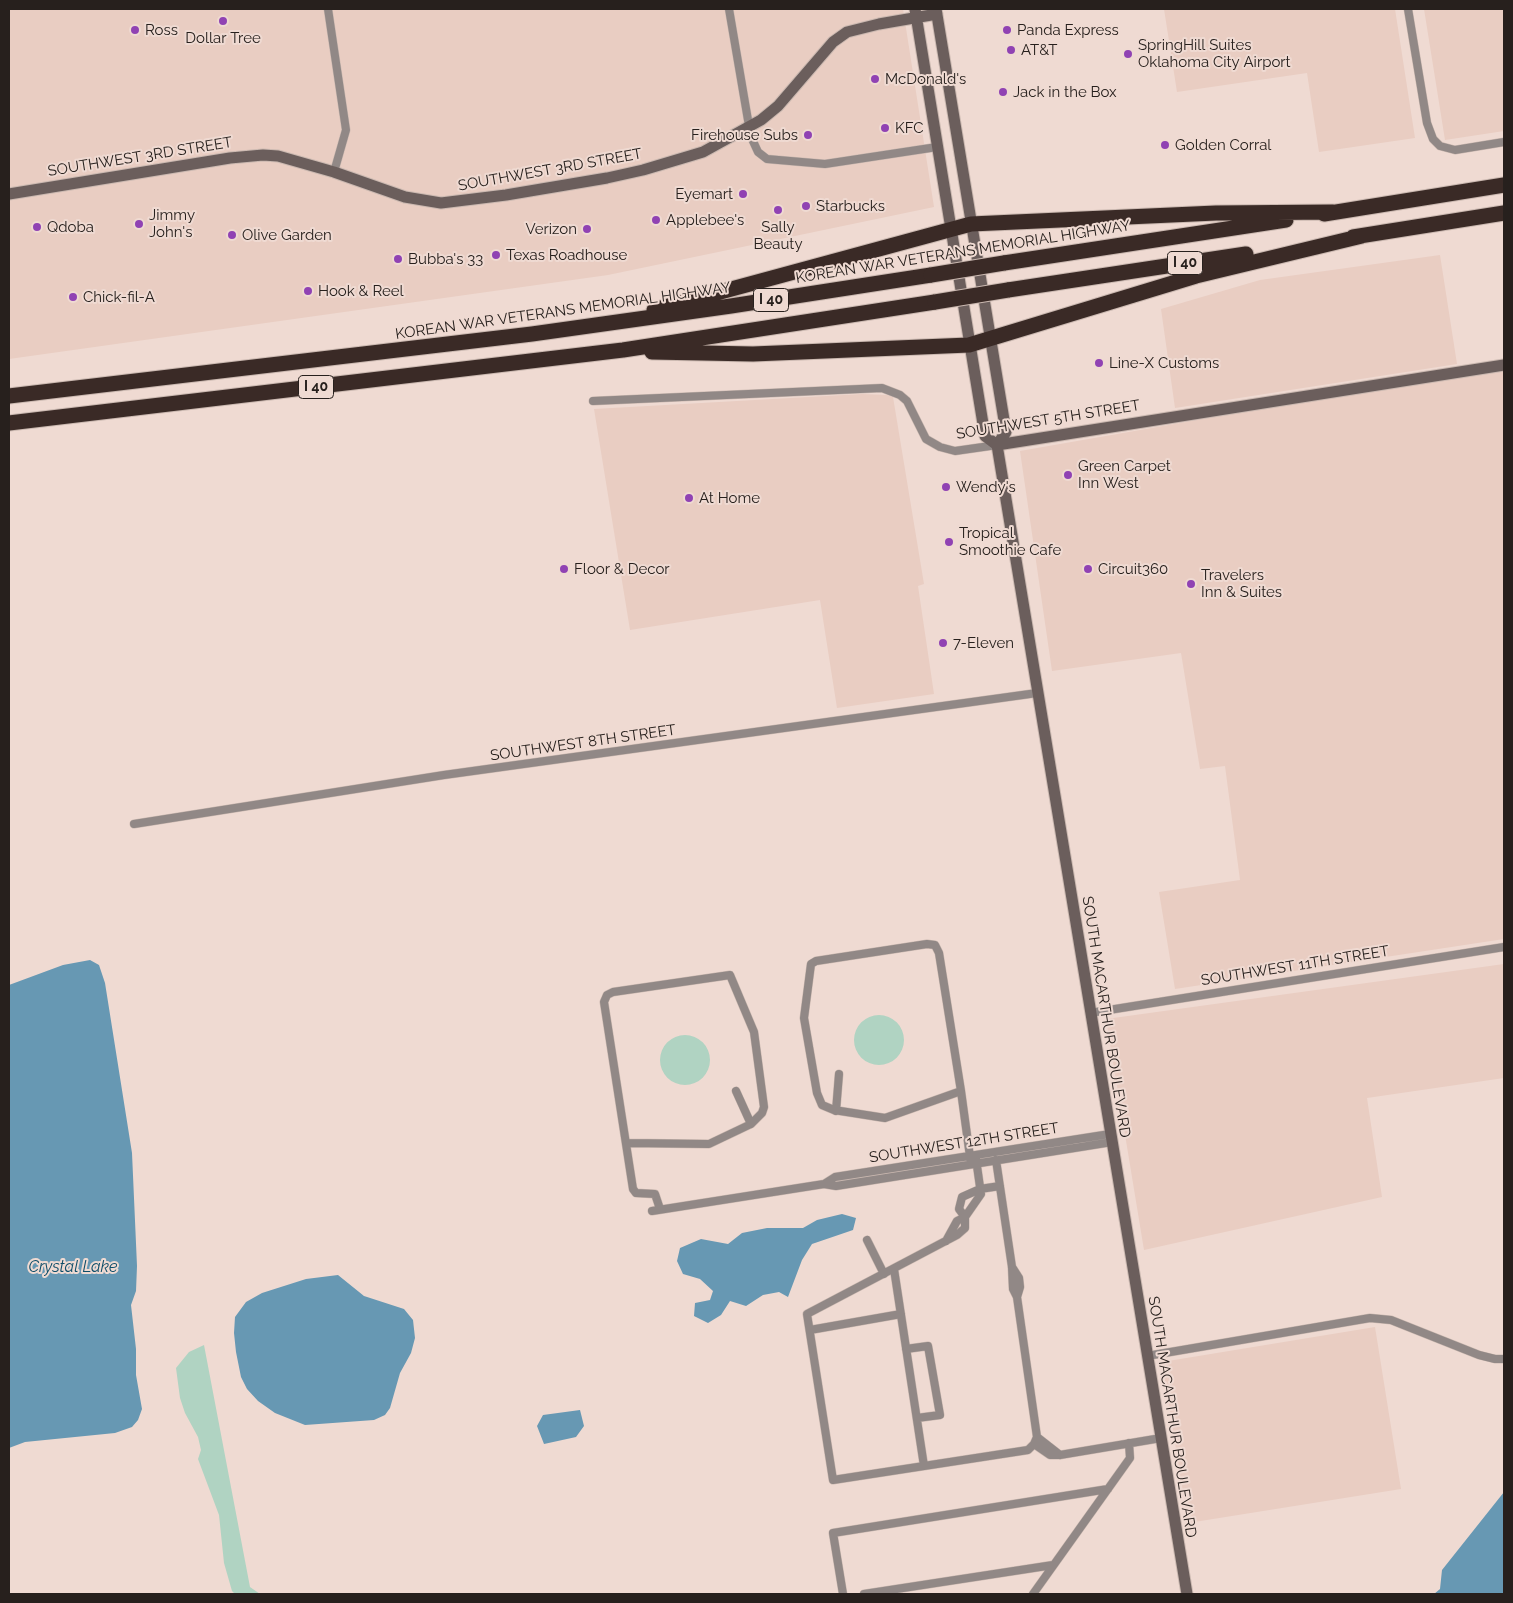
<!DOCTYPE html>
<style>
body{margin:0}
#map{position:relative;width:1513px;height:1603px;overflow:hidden;background:#efdad2;font-family:Raleway,sans-serif}
canvas{display:block}
.frame{position:absolute;inset:0;border:10px solid #27201d;pointer-events:none}
</style>
<div id="map">
<canvas width="1513" height="1603"></canvas>
<div class="frame"></div>
</div>
<script>
const c = document.querySelector('canvas').getContext('2d');
c.lineJoin = 'round';
function paint(path, color) {
  c.fillStyle = color;
  c.fill(path, 'evenodd');
}
function poly(rows) {
  const path = new Path2D();
  for (const r of rows) {
    if (r.length === 3) {
      path.moveTo(r[0] + r[2], r[1]);
      path.arc(r[0], r[1], r[2], 0, 2 * Math.PI);
      continue;
    }
    path.moveTo(r[0], r[1]);
    for (let i = 2; i < r.length; i += 2) path.lineTo(r[i], r[i + 1]);
  }
  return path;
}
function trace(path, color, width, dash) {
  c.strokeStyle = color;
  c.lineWidth = width;
  c.lineCap = dash ? 'butt' : 'round';
  c.setLineDash(dash || []);
  c.stroke(path);
}
function label(font, color, halo, rows, align = 'center') {
  c.font = font + ' Raleway,sans-serif';
  c.lineWidth = 4;
  c.setLineDash([]);
  c.textBaseline = 'middle';
  c.strokeStyle = halo;
  c.fillStyle = color;
  for (const [text, x, y, turn = 0] of rows) {
    c.save();
    c.translate(x, y);
    c.rotate((+turn || 0) * Math.PI / 180);
    c.textAlign = isNaN(turn) ? turn : align;
    if (halo) c.strokeText(text, 0, 0);
    c.fillText(text, 0, 0);
    c.restore();
  }
}
paint(poly([
 [9,9,903,9,934,207,608,275,9,359],
 [1164,9,1395,9,1415,138,1319,152,1307,73,1177,92],
 [1424,9,1504,9,1504,131,1445,140],
 [1440,255,1457,364,1175,408,1161,309,1260,280],
 [1504,370,1504,939,1175,989,1159,892,1240,880,1225,766,1200,769,1181,653,1052,671,1020,451,1220,416],
 [862,394,887,395,893,397,924,584,918,586,934,694,837,708,820,600,630,630,594,409],
 [1504,964,1504,1078,1367,1098,1382,1197,1144,1250,1106,1019],
 [1375,1327,1401,1489,1188,1523,1162,1362]
]), '#e9cdc2');
paint(poly([
 [879,1040,25],
 [685,1060,25],
 [204,1345,250,1587,260,1594,235,1594,232,1591,224,1563,219,1515,198,1459,201,1450,198,1437,185,1413,180,1398,176,1368,189,1352]
]), '#b0d3c2');
paint(poly([
 [90,960,99,965,105,983,132,1153,137,1266,136,1291,131,1305,136,1349,136,1375,142,1409,138,1420,132,1427,115,1433,25,1442,9,1448,9,985,63,965],
 [842,1214,856,1218,853,1230,812,1244,802,1260,788,1297,779,1292,763,1295,746,1306,730,1301,721,1315,708,1323,694,1316,695,1303,710,1300,713,1291,700,1279,683,1274,677,1261,680,1248,701,1239,728,1244,742,1233,767,1228,803,1228,817,1220],
 [338,1275,364,1296,404,1309,413,1320,415,1338,411,1353,400,1373,390,1408,385,1415,374,1420,305,1425,275,1413,258,1401,247,1389,241,1377,236,1352,234,1333,235,1317,246,1302,262,1293,306,1279],
 [580,1410,584,1426,576,1437,544,1444,537,1426,543,1415],
 [1504,1492,1504,1594,1434,1594,1440,1589,1442,1570]
]), '#6798b3');
const street = poly([
 [328,9,346,130,334,172],
 [729,9,749,126],
 [1408,9,1427,123,1433,139,1440,146,1455,150,1504,142],
 [747,128,758,152,767,159,825,164,937,147],
 [593,401,882,388,900,395,907,401,926,439,940,447,955,451,997,445],
 [134,824,444,775,1037,693],
 [1090,1013,1504,947],
 [736,1091,751,1124],
 [961,1091,885,1118,834,1110,822,1105,817,1093,804,1018,811,964,816,961,927,944,935,945,939,953,961,1091,971,1164],
 [836,1111,839,1074],
 [627,1143,709,1144,751,1124,762,1113,764,1107,754,1032,730,975,613,992,607,995,604,1002,633,1189,636,1193,655,1194,660,1209],
 [996,1160,1012,1267,1013,1289,1017,1297,1037,1437,1034,1444,1028,1450,833,1480,807,1314,957,1235,965,1228,965,1217,959,1209,962,1197,980,1189,1000,1186],
 [824,1184,835,1177,1110,1134],
 [652,1211,824,1184,836,1186,1112,1142],
 [867,1240,884,1274],
 [946,1241,957,1221,965,1217,981,1194,976,1159],
 [1012,1267,1019,1278,1020,1287,1017,1297],
 [894,1269,924,1466],
 [810,1330,901,1314],
 [906,1349,928,1346,940,1415,917,1418],
 [1147,1356,1370,1318,1391,1320,1479,1355,1495,1359,1504,1359],
 [1037,1437,1060,1455],
 [1034,1444,1050,1455,1060,1455,1161,1438],
 [843,1594,833,1533,1108,1489],
 [864,1594,1053,1565],
 [1033,1594,1130,1458,1129,1443]
]);
const secondary = poly([
 [915,9,985,436,997,445,1187,1594],
 [936,9,1006,432,997,445],
 [9,194,230,158,263,155,278,156,334,172,405,197,441,203,506,195,607,178,643,170,703,152,761,120,778,106,833,42,847,32,879,24,937,14],
 [997,445,1504,365]
]);
const highway = poly([
 [1324,214,1504,185],
 [1353,237,1504,213],
 [1004,263,1286,220],
 [1008,290,1246,254],
 [654,310,971,224,1216,213,1333,212],
 [652,352,753,354,969,345,1196,276,1362,236],
 [9,396,532,334,731,306,931,275],
 [9,423,623,350,935,302]
]);
trace(street, '#cbb9b1', 9);
trace(secondary, '#cbb9b1', 13);
trace(highway, '#cbb9b1', 17);
trace(street, '#918886', 8);
trace(secondary, '#6b5e5c', 11);
trace(highway, '#3a2a26', 15);
const highwayBridge = poly([
 [931,275,1004,263],
 [935,302,1008,290]
]);
trace(highwayBridge, '#cbb9b1', 17, []);
trace(highwayBridge, '#3a2a26', 15);
for (const [x, y, r, color] of [
 [223,21,5,"#9042b3"],
 [135,30,5,"#9042b3"],
 [1007,30,5,"#9042b3"],
 [1011,50,5,"#9042b3"],
 [1128,54,5,"#9042b3"],
 [875,79,5,"#9042b3"],
 [1003,92,5,"#9042b3"],
 [885,128,5,"#9042b3"],
 [808,135,5,"#9042b3"],
 [1165,145,5,"#9042b3"],
 [743,194,5,"#9042b3"],
 [806,206,5,"#9042b3"],
 [778,210,5,"#9042b3"],
 [656,220,5,"#9042b3"],
 [139,224,5,"#9042b3"],
 [37,227,5,"#9042b3"],
 [587,229,5,"#9042b3"],
 [232,235,5,"#9042b3"],
 [496,255,5,"#9042b3"],
 [398,259,5,"#9042b3"],
 [308,291,5,"#9042b3"],
 [73,297,5,"#9042b3"],
 [1099,363,5,"#9042b3"],
 [1068,475,5,"#9042b3"],
 [946,487,5,"#9042b3"],
 [689,498,5,"#9042b3"],
 [949,542,5,"#9042b3"],
 [564,569,5,"#9042b3"],
 [1088,569,5,"#9042b3"],
 [1191,584,5,"#9042b3"],
 [943,643,5,"#9042b3"]
]) {
  const dot = new Path2D();
  dot.arc(x, y, r, 0, 2 * Math.PI);
  c.fillStyle = color;
  c.fill(dot);
  trace(dot, '#efdad2', 2);
}
for (const [x, y, w] of [
 [1185,263,35],
 [771,300,35],
 [316,387,35]
]) {
  const box = new Path2D();
  box.roundRect(x - w / 2, y - 11.5, w, 23, 4);
  c.fillStyle = '#efdad2';
  c.fill(box);
  trace(box, '#27201d', 1);
}
label('bold 14px', '#27201d', null, [
 ["I 40",1185,263],
 ["I 40",771,300],
 ["I 40",316,387]
]);
label('15px', '#27201d', '#efdad2', [
 ["Ross",145,30],
 ["Panda Express",1017,30],
 ["Dollar Tree",223,38,"center"],
 ["SpringHill Suites",1138,45],
 ["Oklahoma City Airport",1138,62],
 ["AT&T",1021,50],
 ["McDonald's",885,79],
 ["Jack in the Box",1013,92],
 ["KFC",895,128],
 ["Firehouse Subs",798,135,"right"],
 ["Golden Corral",1175,145],
 ["Eyemart",733,194,"right"],
 ["Starbucks",816,206],
 ["Jimmy",149,215],
 ["John's",149,232],
 ["Applebee's",666,220],
 ["Qdoba",47,227],
 ["Sally",778,227,"center"],
 ["Beauty",778,244,"center"],
 ["Verizon",577,229,"right"],
 ["Olive Garden",242,235],
 ["Texas Roadhouse",506,255],
 ["Bubba's 33",408,259],
 ["Hook & Reel",318,291],
 ["Chick-fil-A",83,297],
 ["Line-X Customs",1109,363],
 ["Green Carpet",1078,466],
 ["Inn West",1078,483],
 ["Wendy's",956,487],
 ["At Home",699,498],
 ["Tropical",959,533],
 ["Smoothie Cafe",959,550],
 ["Floor & Decor",574,569],
 ["Circuit360",1098,569],
 ["Travelers",1201,575],
 ["Inn & Suites",1201,592],
 ["7-Eleven",953,643]
], 'left');
label('15px', '#27201d', '#efdad2', [
 ["SOUTHWEST 3RD STREET",140,157,-9],
 ["SOUTHWEST 3RD STREET",550,170,-10],
 ["KOREAN WAR VETERANS MEMORIAL HIGHWAY",963,252,-9],
 ["KOREAN WAR VETERANS MEMORIAL HIGHWAY",563,311,-8],
 ["SOUTHWEST 5TH STREET",1048,420,-9],
 ["SOUTHWEST 8TH STREET",583,743,-8],
 ["SOUTHWEST 11TH STREET",1295,966,-9],
 ["SOUTH MACARTHUR BOULEVARD",1106,1017,81],
 ["SOUTHWEST 12TH STREET",964,1143,-9],
 ["SOUTH MACARTHUR BOULEVARD",1172,1417,81]
]);
label('italic 16px', '#0d4d69', '#efdad2', [
 ["Crystal Lake",73,1267]
]);
</script>
